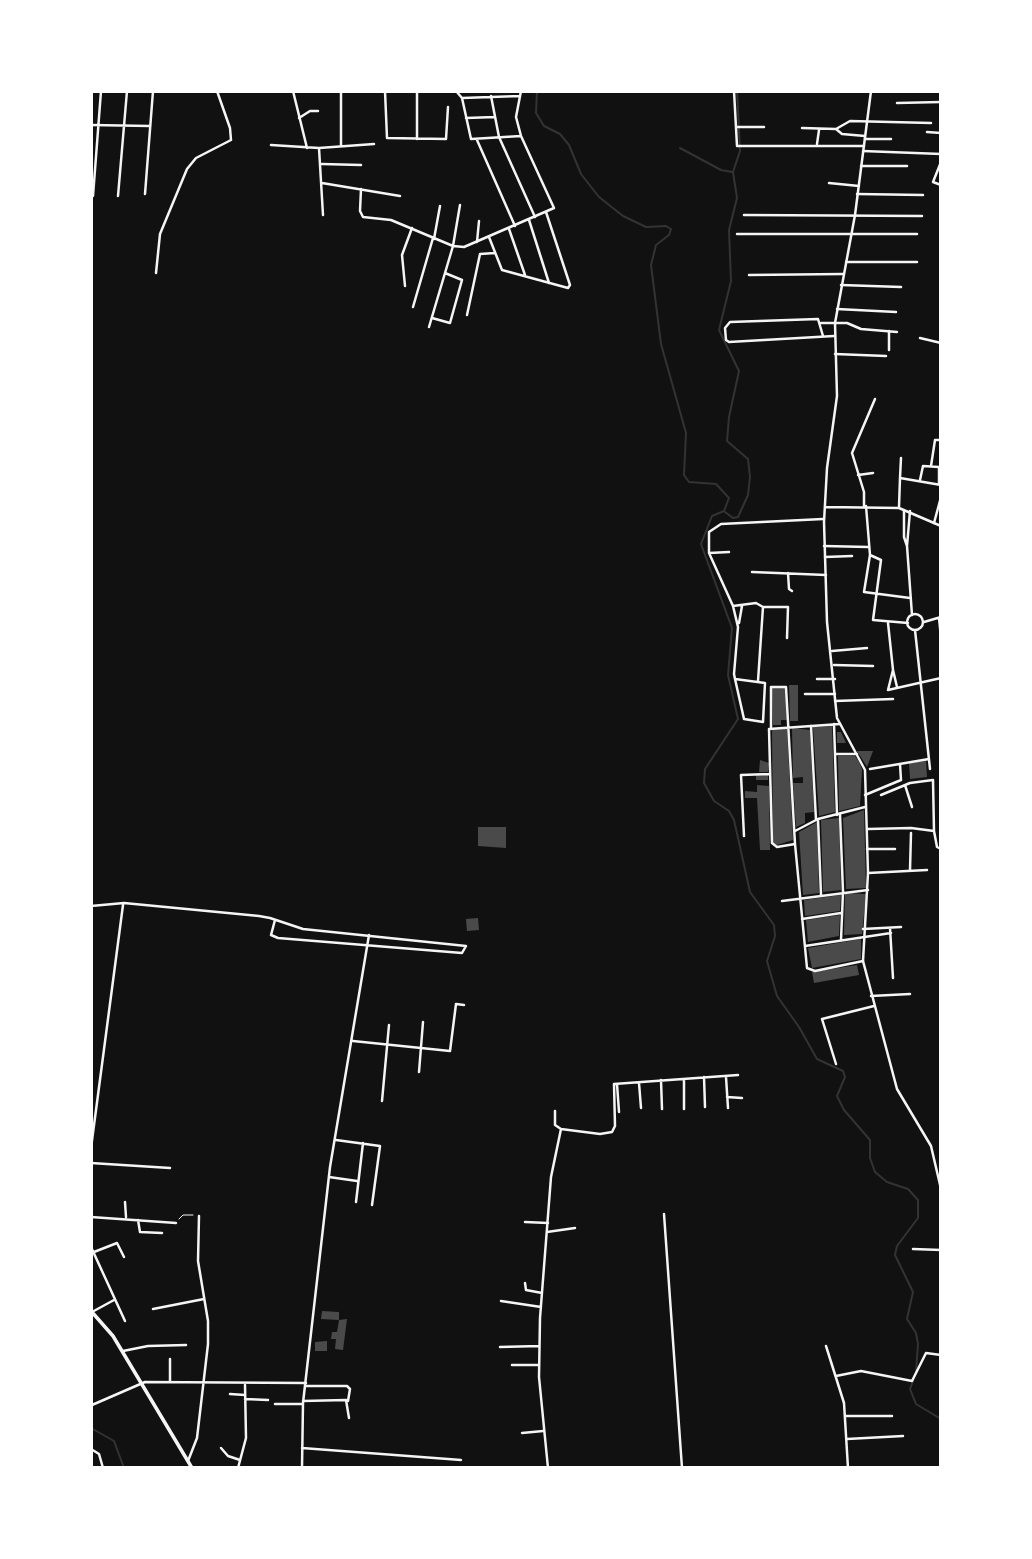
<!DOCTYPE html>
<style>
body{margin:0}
#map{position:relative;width:1032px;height:1559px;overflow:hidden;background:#111;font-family:"Source Sans 3",sans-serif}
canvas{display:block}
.frame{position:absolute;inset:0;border:93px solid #fff;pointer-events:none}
</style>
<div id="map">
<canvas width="1032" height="1559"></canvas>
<div class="frame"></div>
</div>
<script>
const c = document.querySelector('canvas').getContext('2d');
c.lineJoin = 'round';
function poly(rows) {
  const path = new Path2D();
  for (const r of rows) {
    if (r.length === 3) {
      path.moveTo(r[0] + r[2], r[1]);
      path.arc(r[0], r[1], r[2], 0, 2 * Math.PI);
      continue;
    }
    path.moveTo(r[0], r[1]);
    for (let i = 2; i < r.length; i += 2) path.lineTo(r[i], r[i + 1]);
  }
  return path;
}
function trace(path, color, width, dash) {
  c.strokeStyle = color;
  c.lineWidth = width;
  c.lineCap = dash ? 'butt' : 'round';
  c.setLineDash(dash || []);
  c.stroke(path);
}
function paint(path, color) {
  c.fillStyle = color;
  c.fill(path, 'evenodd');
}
trace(poly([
 [537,91,536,113,544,126,560,134,569,145,581,174,599,197,623,216,646,227,666,226,671,229,669,235,656,245,651,265,661,344,686,433,684,475,689,482,716,484,729,498,724,511,712,516,701,544,732,628,728,675,738,719,705,769,704,783,714,801,729,811,734,820,750,892,774,925,775,936,767,961,777,996,799,1027,817,1059,843,1071,845,1077,837,1096,844,1110,870,1140,870,1158,875,1172,887,1182,908,1189,918,1200,918,1218,897,1246,895,1255,913,1292,907,1319,916,1333,918,1344,916,1372],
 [680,148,721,170,732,172],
 [725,512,733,518,738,517,748,495,750,477,748,459,727,441,729,417,739,371,719,330,731,281,729,230,737,198,733,172,740,151,737,91],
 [913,1381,910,1389,916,1404,941,1419],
 [91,1428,114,1441,124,1468]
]), '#333', 2);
paint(poly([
 [789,685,798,685,798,721,790,721],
 [772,688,786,688,788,720,781,720,781,725,773,725],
 [832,726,835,812,819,816,813,727],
 [792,728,810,730,814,812,805,813,805,823,796,827,793,783,803,783,803,777,793,778],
 [772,729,787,729,793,840,777,845,773,843],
 [837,732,841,732,846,743,837,743],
 [857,751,873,751,867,767],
 [838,756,855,756,859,762,862,769,860,806,839,811],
 [760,760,769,763,768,772,759,772],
 [926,761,927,777,910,779,909,763],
 [756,775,768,775,768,780,756,780],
 [757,785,769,786,770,850,760,850,757,798,745,798,745,791,757,792],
 [864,810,866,888,846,889,843,818],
 [839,818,841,890,823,892,821,820],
 [817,822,819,893,803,895,799,832],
 [478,827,506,827,506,848,478,846],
 [845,893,866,894,862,934,844,935],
 [841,895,840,911,805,916,804,900],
 [840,915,839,936,808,942,806,920],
 [478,918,479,930,467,931,466,919],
 [861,939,861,959,812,968,808,948],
 [857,965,859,975,814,983,812,972],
 [322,1311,339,1312,339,1320,321,1319],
 [347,1319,343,1350,335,1349,336,1339,331,1339,332,1332,337,1332,339,1320],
 [327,1341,327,1351,315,1351,315,1342]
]), '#4a4a4a');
trace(poly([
 [179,1219,183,1215,193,1215]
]), '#f5f5f5', 1);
trace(poly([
 [293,91,307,148],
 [385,91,387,138,446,139,448,107],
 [456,91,462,98,520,96],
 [734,91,737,146,864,146],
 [491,96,499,137,535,217],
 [462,98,471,139,521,136,516,117,521,91],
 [897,103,941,102],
 [299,118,310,111,318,111],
 [466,118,495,117],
 [91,125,150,126],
 [736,127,764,127],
 [802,128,836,129,850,121,931,123],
 [836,129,842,134,865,136],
 [927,132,941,133],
 [417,139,417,91],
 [865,139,891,139],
 [477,140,515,226],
 [817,144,819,130],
 [271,145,319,148,374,144],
 [341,146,341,91],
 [319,148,323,215],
 [863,151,941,154],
 [941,162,933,182,941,185],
 [322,164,361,165],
 [861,166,907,166],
 [322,183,400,196],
 [829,183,859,186],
 [361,189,360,211,363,217,391,220,453,246,464,247,554,208,521,136],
 [145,194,153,91],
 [857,194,923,195],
 [93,196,101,91],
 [118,196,127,91],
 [744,215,922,216],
 [529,220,549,283],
 [509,229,525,275],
 [737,234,917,234],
 [489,237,502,270,568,288,570,285,546,212],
 [434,239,440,206],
 [477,242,479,221],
 [846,262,917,262],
 [156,273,160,234,187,169,196,158,231,140,230,128,217,91],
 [749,275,843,274],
 [841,285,901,287],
 [405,286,402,255,412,228],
 [413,307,433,238],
 [837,309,896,312],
 [467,315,480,254,495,253],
 [432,318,450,323,462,280,445,273],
 [821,323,847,323,861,329,897,332],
 [429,327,453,246,460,205],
 [823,336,818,319,730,322,725,328,726,340,729,342,834,336],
 [920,338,941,343],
 [889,350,889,331],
 [835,354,886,356],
 [931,466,935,440,941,440],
 [858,475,873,473],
 [900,478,901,458],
 [920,480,923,466,939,467,939,484],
 [864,506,864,492,852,453,875,399],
 [866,506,870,555,864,592,910,598],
 [899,507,900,478,941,485],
 [904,511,904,537,907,546],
 [910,511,907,546,912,615],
 [934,523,941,497],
 [824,546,868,547],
 [709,553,729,552],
 [870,555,881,560,873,620,908,623],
 [825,557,852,556],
 [752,572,826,575],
 [788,573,789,589,792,591],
 [733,606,756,603,763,607,788,607,787,638],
 [915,622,8],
 [939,618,941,638],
 [924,622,941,617],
 [739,623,742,606],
 [888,623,893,670,888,690,941,678],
 [915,630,930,769],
 [832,651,867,648],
 [834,665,873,666],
 [893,670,897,687],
 [735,679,765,683,763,722,744,719,735,679,734,674,738,627,733,606,709,553,709,532,721,524,823,519],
 [817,679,835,679],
 [758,681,763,607],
 [805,694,835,694],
 [835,701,893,699],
 [834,724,837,815],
 [811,726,816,820],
 [771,727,771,687,786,687,795,844,807,968,815,971,863,961],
 [835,754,857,754],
 [870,769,929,759],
 [905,785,912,807],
 [865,795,901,780,900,764],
 [881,795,910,783,933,780,934,831,937,847,941,849],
 [840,814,843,892,841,940],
 [818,819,821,895],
 [868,829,911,828,934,831],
 [795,831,818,819,865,807],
 [744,836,741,775,769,774],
 [795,844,777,847,772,843,769,729,840,724],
 [867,849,895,849],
 [910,870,911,833],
 [868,873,927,870],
 [782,901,868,890],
 [91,906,124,903,259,916,270,918,303,929,466,946,462,953,278,938,271,935,275,920],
 [802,919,841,913],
 [890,928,893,978],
 [863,929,901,927],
 [805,946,891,933],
 [871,996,910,994],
 [353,1041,450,1051,456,1004,464,1005],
 [836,1064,822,1019,874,1006],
 [419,1072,423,1022],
 [704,1077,705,1107],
 [726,1077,728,1108],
 [684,1079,684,1109],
 [661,1080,662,1109],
 [639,1083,641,1108],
 [617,1084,619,1112],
 [727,1097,742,1098],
 [382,1101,389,1025],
 [555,1111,555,1125,561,1129],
 [336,1140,380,1146,372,1205],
 [91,1148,123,905],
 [91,1163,170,1168],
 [329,1177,357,1181],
 [125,1202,126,1217],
 [356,1202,363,1143],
 [664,1214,682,1468],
 [91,1217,176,1223],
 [138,1220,140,1232,162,1233],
 [525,1222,548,1223],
 [547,1232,575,1228],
 [91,1247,125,1321],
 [913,1249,941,1250],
 [94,1252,117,1243,124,1257],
 [525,1283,526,1290,542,1293],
 [501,1301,541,1307],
 [153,1309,204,1299],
 [92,1312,114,1300],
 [826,1346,844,1403,848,1468],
 [500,1347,539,1346],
 [123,1351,148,1346,186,1345],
 [170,1359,170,1382],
 [512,1365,539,1365],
 [836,1376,861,1371,912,1381,926,1353,941,1355],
 [305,1386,347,1386,350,1389,348,1401],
 [230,1394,245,1395],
 [245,1399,268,1400],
 [303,1401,346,1400,349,1418],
 [275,1404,303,1404],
 [92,1405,145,1382,306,1383],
 [846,1416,892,1416],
 [522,1433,543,1431],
 [847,1439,903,1436],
 [221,1448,228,1456,240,1460],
 [302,1448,461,1460],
 [91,1449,99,1454,103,1468],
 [188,1461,197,1438,208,1344,208,1321,198,1261,199,1216],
 [238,1468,246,1438,245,1385],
 [302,1468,303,1403,330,1167,369,935],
 [548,1468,539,1377,540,1318,551,1177,561,1129,600,1134,612,1132,615,1126,614,1084,738,1075]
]), '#f5f5f5', 2.5);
trace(poly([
 [871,91,855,215,835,323,837,396,827,468,824,522,827,622,837,718,865,770,868,873,863,961,897,1089,931,1146,941,1189],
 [825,507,899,508,941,526]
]), '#f5f5f5', 2.5);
trace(poly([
 [91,1311,113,1336,192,1468]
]), '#f5f5f5', 3.5);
</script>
